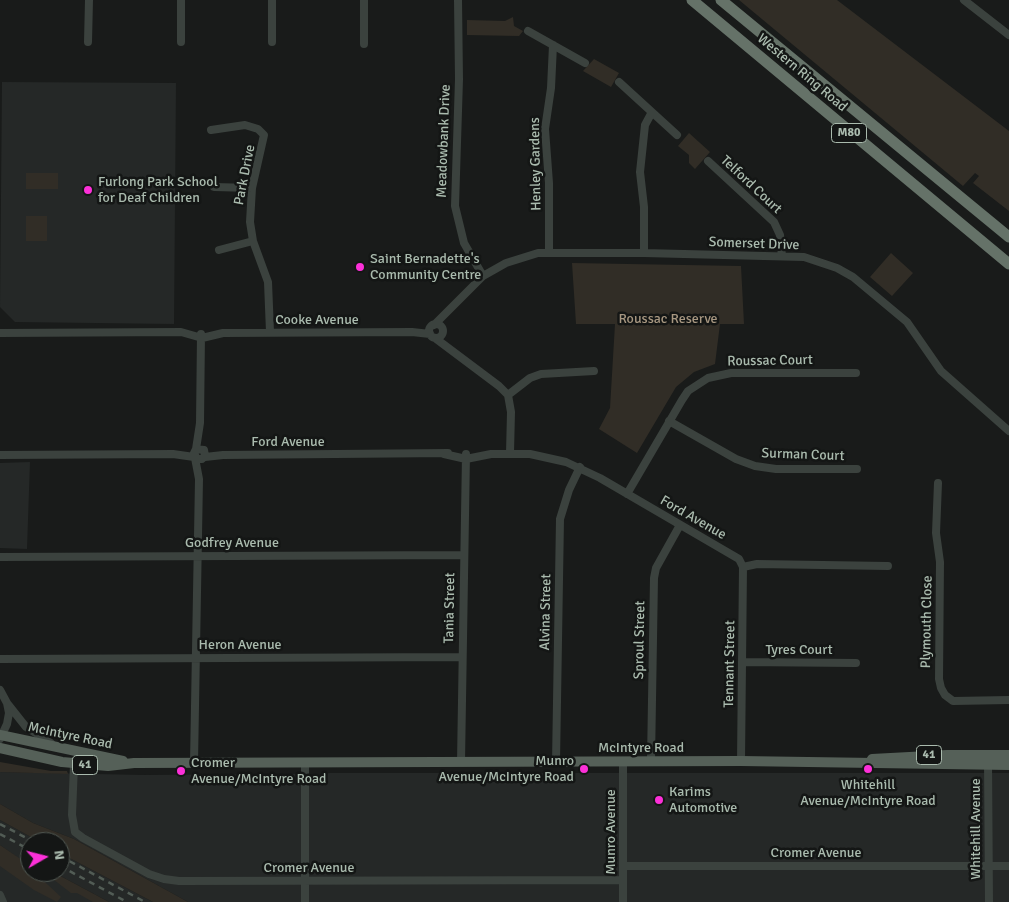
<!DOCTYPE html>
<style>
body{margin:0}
#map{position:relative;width:1009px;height:902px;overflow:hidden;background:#191b1a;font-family:Signika,sans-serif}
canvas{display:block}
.north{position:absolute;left:20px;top:832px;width:50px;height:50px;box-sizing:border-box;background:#141615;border:1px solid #505852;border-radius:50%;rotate:82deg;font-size:14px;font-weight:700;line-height:20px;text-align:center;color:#aabbae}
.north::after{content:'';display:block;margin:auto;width:18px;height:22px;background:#fc30d8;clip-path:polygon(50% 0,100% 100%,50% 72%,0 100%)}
</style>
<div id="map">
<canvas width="1009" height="902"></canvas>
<div class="north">N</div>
</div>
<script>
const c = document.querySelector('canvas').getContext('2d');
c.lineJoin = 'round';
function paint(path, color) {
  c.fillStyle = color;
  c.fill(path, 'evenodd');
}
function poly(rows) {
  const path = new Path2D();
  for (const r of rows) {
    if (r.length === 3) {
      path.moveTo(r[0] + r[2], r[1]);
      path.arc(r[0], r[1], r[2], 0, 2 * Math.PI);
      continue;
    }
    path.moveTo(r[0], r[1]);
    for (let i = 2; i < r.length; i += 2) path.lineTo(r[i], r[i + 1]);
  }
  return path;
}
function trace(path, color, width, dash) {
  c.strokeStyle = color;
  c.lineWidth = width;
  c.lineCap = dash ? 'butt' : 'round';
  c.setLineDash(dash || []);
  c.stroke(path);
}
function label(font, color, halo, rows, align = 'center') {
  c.font = font + ' Signika,sans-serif';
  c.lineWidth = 5;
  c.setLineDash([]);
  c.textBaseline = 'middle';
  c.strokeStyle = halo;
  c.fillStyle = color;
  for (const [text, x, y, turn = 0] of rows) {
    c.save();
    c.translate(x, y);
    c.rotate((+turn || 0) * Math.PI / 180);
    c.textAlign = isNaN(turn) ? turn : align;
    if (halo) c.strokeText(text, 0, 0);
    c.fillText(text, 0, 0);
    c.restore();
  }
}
paint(poly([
 [2,82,176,83,174,324,15,322,0,307],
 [30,462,27,549,0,548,0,463],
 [0,772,143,775,297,774,297,777,313,777,316,775,330,773,1009,773,1009,902,188,902,74,839,33,823,0,804],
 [0,820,40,842,30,842,30,872,52,872,50,875,101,902,0,902,0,849,17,857,0,845],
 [60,853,153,902,109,902,53,872,60,872]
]), '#252827');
paint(poly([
 [739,0,837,0,1009,131,1009,211,973,183,979,176,975,173,963,186],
 [513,17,514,26,523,31,519,36,467,35,467,20,505,21],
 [594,59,619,73,611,87,583,71],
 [689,133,710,152,695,169,689,163,689,155,678,146],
 [26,173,58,173,58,189,26,189],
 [26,216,47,216,47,241,26,241],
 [891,253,913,273,892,296,870,277],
 [572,263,741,266,744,324,720,324,715,364,694,372,676,387,637,453,599,429,610,408,615,324,576,324],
 [0,762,51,771,67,771,68,774,0,772],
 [0,804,33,823,74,839,188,902,153,902,60,853,60,842,40,842,0,820],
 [0,845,22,860,30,868,30,872,34,872,61,897,57,902,34,890,0,866],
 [52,872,53,872,109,902,93,902,77,893,71,893,49,876]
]), '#312d26');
trace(poly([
 [458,0,459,79,455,206,464,243,483,276],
 [964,0,1009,35],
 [528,31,585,63],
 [88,42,89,0],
 [181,42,181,0],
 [272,42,272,0],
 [364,44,364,0],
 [619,82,677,135],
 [211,130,245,125,258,129,264,135,252,188,250,222,253,241,268,282,270,332],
 [708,161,774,222,780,235,782,256],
 [214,187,252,188],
 [219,250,253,241],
 [549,252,549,183,545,129,551,88,553,45],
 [644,253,644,207,640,172,645,125,652,112],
 [436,331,7],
 [434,325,483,276,506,263,538,253,644,253,804,257,837,268,853,277,907,322,941,371,1009,431],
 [0,333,181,332,202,338,223,333,412,332,430,334],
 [435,338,499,386,508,395,511,412,510,453],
 [508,395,530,378,541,374,594,371],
 [669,421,736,459,755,466,776,469,857,469],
 [196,449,204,450,205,456,202,459,197,459,194,453,196,449,200,423,201,334],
 [444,454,466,459,491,454,530,454,566,462,600,478,739,559,743,567,757,564,888,566],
 [0,455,173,454,194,457],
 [205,457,223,455,448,453],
 [938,483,936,533,940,562,939,679,941,688,945,695,953,701,1009,700],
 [627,494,682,400,688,391,708,378,731,373,856,373],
 [0,557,464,555],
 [0,659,462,657],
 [742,662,856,663],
 [0,690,7,703,9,713,7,724,0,739],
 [7,703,26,727,51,743],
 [988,760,989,902],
 [651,761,654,578,656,568,680,525],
 [741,761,743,567],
 [305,762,305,902],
 [461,762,466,454],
 [556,762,560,519,569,490,580,467],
 [623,762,623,902],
 [194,763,199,479,195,458],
 [74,764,72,815,75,832,83,838,149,874,164,879,179,881,623,880],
 [623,866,1009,866],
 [0,895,3,902]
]), '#3b423e', 8);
trace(poly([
 [0,735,123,761],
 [0,748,62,762,108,766,134,763,741,761,1009,765],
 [872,759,947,755,1009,755]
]), '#556058', 10);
trace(poly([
 [692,0,1009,264],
 [721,0,1009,237]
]), '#657268', 11);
trace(poly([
 [0,824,34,842],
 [0,834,30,850],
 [60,856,145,902],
 [60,866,127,902]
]), '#525c55', 2.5, [6, 5]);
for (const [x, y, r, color] of [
 [88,190,5,"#fc30d8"],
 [360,267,5,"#fc30d8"],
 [584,769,5,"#fc30d8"],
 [868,769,5,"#fc30d8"],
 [181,771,5,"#fc30d8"],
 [659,800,5,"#fc30d8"]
]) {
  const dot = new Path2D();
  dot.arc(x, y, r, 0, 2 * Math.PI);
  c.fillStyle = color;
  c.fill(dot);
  trace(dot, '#141615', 2);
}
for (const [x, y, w] of [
 [849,133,35],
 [929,755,25],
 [85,765,25]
]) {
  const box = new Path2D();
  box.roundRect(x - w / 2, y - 9.5, w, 19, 4);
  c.fillStyle = '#141615';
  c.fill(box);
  trace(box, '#aabbae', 1);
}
label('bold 12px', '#aabbae', null, [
 ["M80",849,133],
 ["41",929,755],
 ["41",85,765]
]);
label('14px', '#aabbae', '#141615', [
 ["Western Ring Road",802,73,40],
 ["Meadowbank Drive",444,141,-88],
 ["Henley Gardens",536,164,-91],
 ["Park Drive",245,175,-79],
 ["Telford Court",751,185,43],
 ["Somerset Drive",754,244,2],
 ["Cooke Avenue",317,320],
 ["Roussac Court",770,361,-1],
 ["Ford Avenue",288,442],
 ["Surman Court",803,455,2],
 ["Ford Avenue",693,518,30],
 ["Godfrey Avenue",232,543],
 ["Tania Street",450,608,-89],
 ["Alvina Street",546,612,-89],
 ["Plymouth Close",927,622,-89],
 ["Sproul Street",640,640,-89],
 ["Heron Avenue",240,645],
 ["Tyres Court",799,650],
 ["Tennant Street",730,664,-89],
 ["McIntyre Road",70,736,12],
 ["McIntyre Road",641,748],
 ["Whitehill Avenue",976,829,-90],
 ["Munro Avenue",611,832,-90],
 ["Cromer Avenue",816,853],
 ["Cromer Avenue",309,868]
]);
label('14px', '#aabbae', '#141615', [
 ["Furlong Park School",98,182],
 ["for Deaf Children",98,198],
 ["Saint Bernadette's",370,259],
 ["Community Centre",370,275],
 ["Munro",574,761,"right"],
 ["Avenue/McIntyre Road",574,777,"right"],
 ["Cromer",191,763],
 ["Avenue/McIntyre Road",191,779],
 ["Whitehill",868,785,"center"],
 ["Avenue/McIntyre Road",868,801,"center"],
 ["Karims",669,792],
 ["Automotive",669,808]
], 'left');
label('14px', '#a79781', '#141615', [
 ["Roussac Reserve",668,319]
]);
</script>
